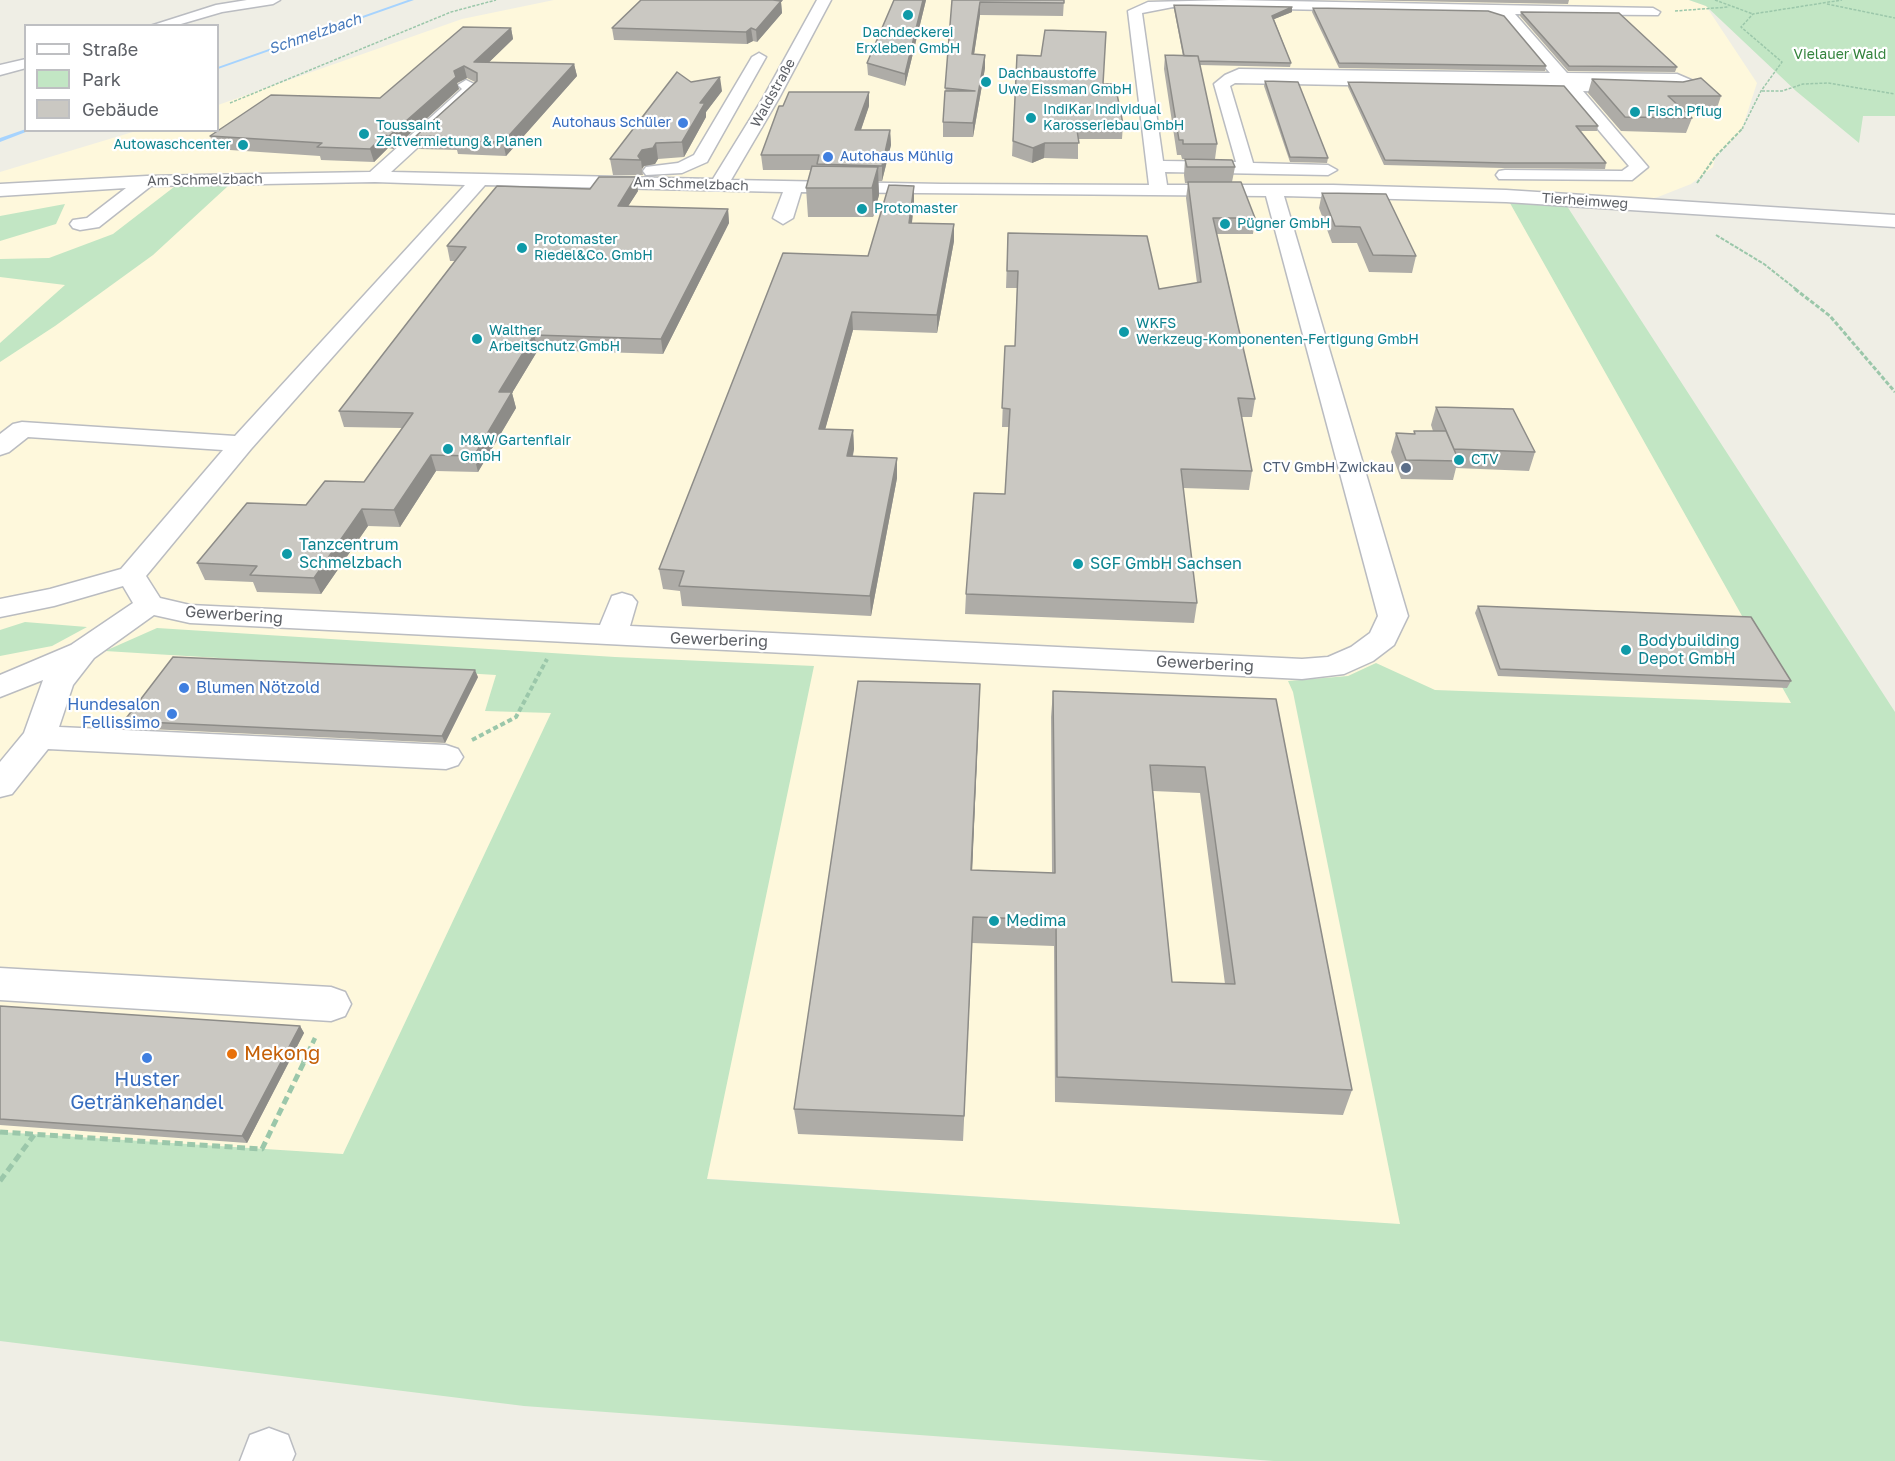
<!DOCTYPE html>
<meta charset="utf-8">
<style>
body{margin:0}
#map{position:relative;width:1895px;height:1461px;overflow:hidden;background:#efeee5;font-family:"Golos Text",sans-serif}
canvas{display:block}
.legend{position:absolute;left:24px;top:24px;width:195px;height:108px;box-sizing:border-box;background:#fff;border:2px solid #bebfc2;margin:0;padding:8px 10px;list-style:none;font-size:18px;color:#5d6066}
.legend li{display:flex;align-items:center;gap:12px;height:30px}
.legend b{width:30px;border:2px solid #bebfc2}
</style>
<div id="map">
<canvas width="1895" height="1461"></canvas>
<ul class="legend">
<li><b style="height:8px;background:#fff"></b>Straße</li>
<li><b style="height:16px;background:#c2e6c4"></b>Park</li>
<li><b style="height:16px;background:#cac8c2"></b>Gebäude</li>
</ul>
</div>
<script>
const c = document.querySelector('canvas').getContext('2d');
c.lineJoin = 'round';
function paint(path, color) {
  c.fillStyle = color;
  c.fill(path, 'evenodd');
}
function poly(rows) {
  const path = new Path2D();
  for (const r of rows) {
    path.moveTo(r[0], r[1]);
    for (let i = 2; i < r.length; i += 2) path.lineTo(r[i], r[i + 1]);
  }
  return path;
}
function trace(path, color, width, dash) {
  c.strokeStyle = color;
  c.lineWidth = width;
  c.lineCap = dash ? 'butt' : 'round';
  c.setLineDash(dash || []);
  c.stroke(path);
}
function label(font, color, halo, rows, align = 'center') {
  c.font = font + ' "Golos Text",sans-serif';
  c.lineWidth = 4.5;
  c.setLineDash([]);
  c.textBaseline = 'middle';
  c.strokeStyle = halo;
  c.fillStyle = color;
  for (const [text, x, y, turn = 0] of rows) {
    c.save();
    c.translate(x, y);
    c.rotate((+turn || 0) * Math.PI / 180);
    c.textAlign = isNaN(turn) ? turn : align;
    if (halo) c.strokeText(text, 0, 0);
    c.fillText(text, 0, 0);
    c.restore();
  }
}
paint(poly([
 [554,0,1689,0,1706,6,1757,83,1741,132,1715,157,1713,167,1691,184,1658,197,1641,201,1563,200,1895,889,1895,1257,0,1132,0,172,136,131,218,130,218,105,462,19]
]), '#fef8dc');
paint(poly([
 [1689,0,1895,0,1895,116,1863,116,1859,143,1796,91,1706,6],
 [228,186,153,255,55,326,0,362,0,343,65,285,0,277,0,259,49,258,113,234,174,187],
 [1506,196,1563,200,1895,712,1895,1461,1274,1461,524,1406,0,1341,0,1132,343,1154,551,713,485,711,496,675,105,651,157,628,615,657,814,666,707,1179,1400,1224,1293,692,1288,681,1348,676,1376,663,1435,690,1791,703],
 [65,204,56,224,0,241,0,216],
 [25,622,87,627,52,646,0,656,0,630]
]), '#c2e6c4');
paint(poly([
 [408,0,414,0,218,69,218,67,408,0],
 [26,129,31,130,0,142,0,138,26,129]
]), '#a6d3fe');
const minor = poly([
 [247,0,280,0,273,4,222,12,174,26,150,26,216,5,247,0],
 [817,0,831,0,779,98,731,180,942,184,1149,185,1128,11,1148,2,1230,0,1653,8,1660,12,1658,15,1515,14,1567,73,1677,74,1698,83,1700,86,1698,89,1678,94,1583,91,1648,167,1632,180,1499,179,1496,175,1499,171,1505,170,1622,171,1629,166,1564,89,1235,83,1230,86,1253,163,1328,165,1337,170,1328,175,1165,172,1167,185,1333,185,1506,190,1895,215,1895,227,1506,202,1284,196,1408,616,1394,645,1373,661,1344,674,1302,679,190,623,154,615,94,658,73,685,59,727,446,745,458,749,463,757,458,765,446,769,48,749,12,794,0,797,0,762,24,733,43,680,0,697,0,675,71,645,133,603,123,586,54,606,0,617,0,599,50,589,121,569,223,450,28,437,9,452,0,455,0,434,13,424,22,422,235,436,465,185,375,182,151,186,99,227,80,230,73,228,70,224,73,220,87,218,126,188,0,196,0,184,147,176,370,172,462,89,458,85,466,80,478,86,480,89,478,92,391,172,713,179,763,98,817,0],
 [1173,7,1487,13,1504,18,1550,73,1239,69,1225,75,1214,84,1236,162,1163,161,1142,13,1173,7],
 [1623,83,1674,84,1675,84,1623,83],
 [485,185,783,192,773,218,783,224,793,218,801,192,1266,196,1378,616,1370,633,1351,647,1328,657,1302,659,630,626,637,602,632,596,622,593,612,596,600,625,190,605,160,598,146,576,251,449,485,185],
 [759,53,766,57,707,162,682,173,646,175,643,171,646,167,678,163,694,155,752,57,759,53],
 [26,59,26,68,0,75,0,65,26,59],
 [0,968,331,987,345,992,351,1004,345,1016,331,1021,0,1000,0,968],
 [269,1428,288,1435,295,1454,292,1461,240,1461,250,1435,269,1428]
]);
trace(minor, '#babcc1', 3);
trace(poly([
 [1715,0,1753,14],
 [1827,4,1895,18],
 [1675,11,1729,7],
 [1762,91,1782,91,1803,84,1828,83,1895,94],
 [230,103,451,12,496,0],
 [1742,129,1761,91,1782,62,1741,27,1753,14,1842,0]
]), '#9bc7aa', 1.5, [3, 1.5]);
trace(poly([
 [1697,183,1715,157,1743,128],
 [1716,235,1764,264,1797,290]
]), '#9bc7aa', 2, [4, 1.5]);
trace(poly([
 [1795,289,1830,316,1895,392]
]), '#9bc7aa', 3, [4.5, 2]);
trace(poly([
 [472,740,516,717,547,659]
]), '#9bc7aa', 4, [5, 3]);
trace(poly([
 [303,1063,315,1038]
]), '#9bc7aa', 4.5, [7, 4]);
trace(poly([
 [0,1132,262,1149,304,1062],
 [0,1181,34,1135]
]), '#9bc7aa', 5, [8, 4.5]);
paint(minor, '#fff');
paint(poly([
 [641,0,783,0,781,2,782,13,757,42,753,41,747,44,614,40,612,28],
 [894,0,926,0,905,86,868,75,867,63],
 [952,0,1064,0,1063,16,980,15,974,54,985,55,985,68,973,137,943,137,943,122],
 [1349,0,1569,0,1568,4],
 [1174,5,1292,12,1274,19,1291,63,1290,67,1200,65,1217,144,1215,159,1182,159,1181,155,1177,155,1164,69,1165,55,1183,56,1174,9],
 [1313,8,1546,66,1545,71,1339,68,1312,12],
 [1521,12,1677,67,1675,72,1568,71,1520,16],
 [511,28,513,39,489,62,574,64,577,76,506,156,458,154,457,150,419,149,416,136,475,82,467,78,457,83,459,89,393,149,388,148,374,162,321,160,320,156,215,149,210,136,380,98],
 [1017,55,1123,124,1122,139,1078,139,1078,159,1044,158,1032,163,1012,156],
 [1592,79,1721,96,1716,111,1684,110,1692,118,1686,133,1621,131,1588,93],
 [1265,81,1328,158,1327,163,1290,162,1264,86],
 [691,82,722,91,706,112,706,117,684,157,658,159,655,164,644,166,642,169,643,175,613,175,610,159],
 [1348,82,1598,126,1597,131,1581,131,1606,163,1605,169,1503,168,1384,165,1348,87],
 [869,106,861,130,890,130,891,145,882,181,878,181,879,195,873,217,808,217,806,188,811,170,763,170,761,155],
 [1185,159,1235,167,1232,182,1255,218,1253,234,1217,234,1255,399,1252,417,1241,417,1252,471,1249,490,1183,488,1197,603,1194,623,965,614,966,594,1005,494,1009,427,1002,427,1005,346,1015,346,1017,288,1006,288,1008,233,1159,289,1197,283,1186,198,1188,183,1185,183,1184,175],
 [914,186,914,202,912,223,954,224,954,241,937,333,853,330,825,429,853,430,854,449,853,456,897,458,897,478,871,616,682,606,680,591,663,589,659,569,868,256],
 [638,191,628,206,728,209,729,223,663,354,538,350,512,393,516,408,478,472,436,471,400,527,368,526,321,594,257,592,253,582,205,580,197,563,306,505,364,482,402,428,344,427,339,411,455,261,450,261,447,246],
 [1322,193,1416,256,1412,273,1369,272,1357,243,1332,243,1319,208],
 [1436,407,1535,452,1529,471,1456,468,1453,480,1401,479,1391,452,1396,433,1414,434,1414,431,1433,431,1431,425],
 [1478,606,1791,681,1787,688,1498,676,1475,613],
 [478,677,445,743,128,728,124,721],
 [1053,691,1276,699,1352,1090,1343,1115,1055,1102,1054,946,972,943,963,1141,798,1134,794,1109,979,710,972,870,1052,873,1051,717],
 [1153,791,1200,793,1225,984,1172,982],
 [0,1006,300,1026,304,1033,247,1143,0,1125]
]), '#aeaca7');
paint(poly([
 [773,0,783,0,781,2,782,13,757,42,756,30],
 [923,0,926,0,905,86,905,74],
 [980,2,980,15,972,68,972,54],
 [1292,7,1292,12,1272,20,1272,16],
 [511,28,513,39,477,74,474,62],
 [751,28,753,41,747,44,746,32],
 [985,55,985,68,973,137,973,123],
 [574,64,577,76,506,156,503,142],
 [464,66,467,78,457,83,459,89,393,149,389,136,454,71],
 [720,77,722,91,706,112,706,117,684,157,682,142,700,103],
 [869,92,869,106,856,144,855,130],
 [890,130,891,145,882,181,882,166],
 [384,135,388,148,374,162,370,149],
 [656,143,658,159,655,164,644,166,642,169,641,160,638,156,642,150],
 [1045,143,1044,158,1032,163,1033,148],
 [878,167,879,195,873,217,872,188],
 [636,177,638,191,620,219,618,206],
 [914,186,914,202,910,240,909,223],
 [728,209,729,223,663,354,661,339],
 [954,224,954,241,937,333,937,315],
 [852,312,853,330,820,448,819,429],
 [534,335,538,350,512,393,516,408,478,472,474,456,499,392],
 [853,430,854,449,848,476,847,456],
 [431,455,436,471,400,527,394,510],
 [897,458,897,478,871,616,870,596],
 [362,509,368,526,321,594,314,578],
 [475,670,478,677,445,743,442,736],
 [980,684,979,710,971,897,971,870],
 [973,917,972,943,963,1141,964,1116],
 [300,1026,304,1033,247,1143,242,1136]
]), '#8d8c88');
const building = poly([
 [641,0,773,0,781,1,756,30,751,28,746,32,612,28,641,0],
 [894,0,923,0,905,74,867,63,894,0],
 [952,0,1064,0,1064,3,980,2,972,54,985,55,973,123,943,122,945,91,975,91,945,88,952,0],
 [1174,5,1292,7,1272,16,1291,63,1199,61,1198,56,1184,56,1174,5],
 [1313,8,1488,11,1504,16,1546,66,1339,63,1313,8],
 [1521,12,1619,13,1677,67,1569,66,1521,12],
 [463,27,511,28,474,62,574,64,503,142,455,141,458,137,416,136,477,81,477,73,464,66,454,71,456,77,389,136,384,135,370,149,317,147,322,143,210,136,271,95,380,98,463,27],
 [1045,30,1106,32,1103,84,1115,84,1123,124,1076,124,1079,143,1045,143,1033,148,1013,141,1017,55,1041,56,1045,30],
 [1165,55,1198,56,1217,144,1183,144,1183,140,1179,140,1165,55],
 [677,72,691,82,720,77,700,103,705,103,682,142,656,143,653,148,642,150,638,156,641,160,610,159,677,72],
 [1701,78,1721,96,1668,96,1692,118,1625,117,1592,79,1683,82,1701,78],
 [1265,81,1298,82,1328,158,1290,157,1265,81],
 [1348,82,1564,86,1598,126,1576,126,1606,163,1504,163,1385,160,1348,82],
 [789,92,869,92,855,130,890,130,882,166,817,164,819,155,761,155,779,106,783,106,789,92],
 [1185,159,1232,160,1235,167,1187,167,1185,159],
 [812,166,878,167,872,188,806,188,812,166],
 [599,177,636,177,618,206,728,209,661,339,534,335,499,392,512,392,474,456,431,455,394,510,362,509,314,578,250,575,257,566,197,563,247,503,306,505,325,481,364,482,413,413,339,411,466,247,447,246,497,186,590,189,599,177],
 [1188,182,1241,182,1255,218,1213,218,1255,399,1238,398,1252,471,1181,469,1197,603,966,594,974,493,1005,494,1010,409,1002,408,1005,346,1015,346,1018,271,1007,271,1008,233,1147,236,1159,289,1201,282,1188,182],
 [889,185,914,186,909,223,954,224,937,315,852,312,819,429,853,430,847,456,897,458,870,596,679,586,684,571,659,569,783,253,868,256,889,185],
 [1322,193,1386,194,1416,256,1373,255,1360,227,1335,226,1322,193],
 [1436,407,1513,409,1535,452,1454,449,1436,407],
 [1414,431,1446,431,1459,461,1406,460,1396,433,1415,434,1414,431],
 [1478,606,1751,617,1791,681,1500,669,1478,606],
 [173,657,475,670,442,736,124,721,173,657],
 [858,681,980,684,971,870,1055,873,1053,691,1276,699,1352,1090,1057,1077,1056,920,973,917,964,1116,794,1109,858,681],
 [1150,765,1205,767,1235,984,1172,982,1150,765],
 [0,1006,300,1026,242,1136,0,1119,0,1006]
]);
paint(building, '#cac8c2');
trace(building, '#8d8c88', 1.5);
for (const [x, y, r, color] of [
 [908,15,6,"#0f9aa8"],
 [986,82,6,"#0f9aa8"],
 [1635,112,6,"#0f9aa8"],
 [1031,118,6,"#0f9aa8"],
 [683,123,6,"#3f7fe0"],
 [364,134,6,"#0f9aa8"],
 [243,145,6,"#0f9aa8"],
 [828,157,6,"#3f7fe0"],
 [862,209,6,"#0f9aa8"],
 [1225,224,6,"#0f9aa8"],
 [522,248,6,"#0f9aa8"],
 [1124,332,6,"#0f9aa8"],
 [477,339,6,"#0f9aa8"],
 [448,449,6,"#0f9aa8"],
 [1459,460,6,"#0f9aa8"],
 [1406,468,6,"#5c6f8a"],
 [287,554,6,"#0f9aa8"],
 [1078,564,6,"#0f9aa8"],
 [1626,650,6,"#0f9aa8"],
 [184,688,6,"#3f7fe0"],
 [172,714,6,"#3f7fe0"],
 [994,921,6,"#0f9aa8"],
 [232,1054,6,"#e8710a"],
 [147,1058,6,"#3f7fe0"]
]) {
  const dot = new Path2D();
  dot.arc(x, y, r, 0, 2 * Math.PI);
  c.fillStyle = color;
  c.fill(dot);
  trace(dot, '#fff', 2);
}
label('14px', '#0d838f', '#fff', [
 ["Dachdeckerei",908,33,"center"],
 ["Erxleben GmbH",908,49,"center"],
 ["Dachbaustoffe",998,74],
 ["Uwe Eissman GmbH",998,90],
 ["IndiKar Individual",1043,110],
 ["Karosseriebau GmbH",1043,126],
 ["Fisch Pflug",1647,112],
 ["Toussaint",376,126],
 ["Zeltvermietung & Planen",376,142],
 ["Autowaschcenter",231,145,"right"],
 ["Protomaster",874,209],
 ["Pügner GmbH",1237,224],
 ["Protomaster",534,240],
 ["Riedel&Co. GmbH",534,256],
 ["WKFS",1136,324],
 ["Werkzeug-Komponenten-Fertigung GmbH",1136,340],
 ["Walther",489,331],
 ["Arbeitschutz GmbH",489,347],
 ["M&W Gartenflair",460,441],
 ["GmbH",460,457],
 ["CTV",1471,460]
], 'left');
label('14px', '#35843e', '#fff', [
 ["Vielauer Wald",1840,55]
]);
label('14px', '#5d6066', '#fff', [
 ["Waldstraße",773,93,-61],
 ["Am Schmelzbach",205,180,-1],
 ["Am Schmelzbach",691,184,2],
 ["Tierheimweg",1585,201,4]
]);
label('14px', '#366cbe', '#fff', [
 ["Autohaus Schüler",671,123],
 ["Autohaus Mühlig",840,157,"left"]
], 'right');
label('14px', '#4e5e75', '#fff', [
 ["CTV GmbH Zwickau",1394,468]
], 'right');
label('italic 15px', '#4578ba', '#fff', [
 ["Schmelzbach",315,34,-19]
]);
label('16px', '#0d838f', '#fff', [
 ["Tanzcentrum",299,545],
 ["Schmelzbach",299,563],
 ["SGF GmbH Sachsen",1090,564],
 ["Bodybuilding",1638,641],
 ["Depot GmbH",1638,659],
 ["Medima",1006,921]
], 'left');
label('16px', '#5d6066', '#fff', [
 ["Gewerbering",234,615,4],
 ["Gewerbering",719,640,2],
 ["Gewerbering",1205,664,3]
]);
label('16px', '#366cbe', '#fff', [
 ["Blumen Nötzold",196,688],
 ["Hundesalon",160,705,"right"],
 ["Fellissimo",160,723,"right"]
], 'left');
label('20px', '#c56008', '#fff', [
 ["Mekong",244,1054]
], 'left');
label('20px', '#366cbe', '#fff', [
 ["Huster",147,1080],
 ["Getränkehandel",147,1103]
]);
</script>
